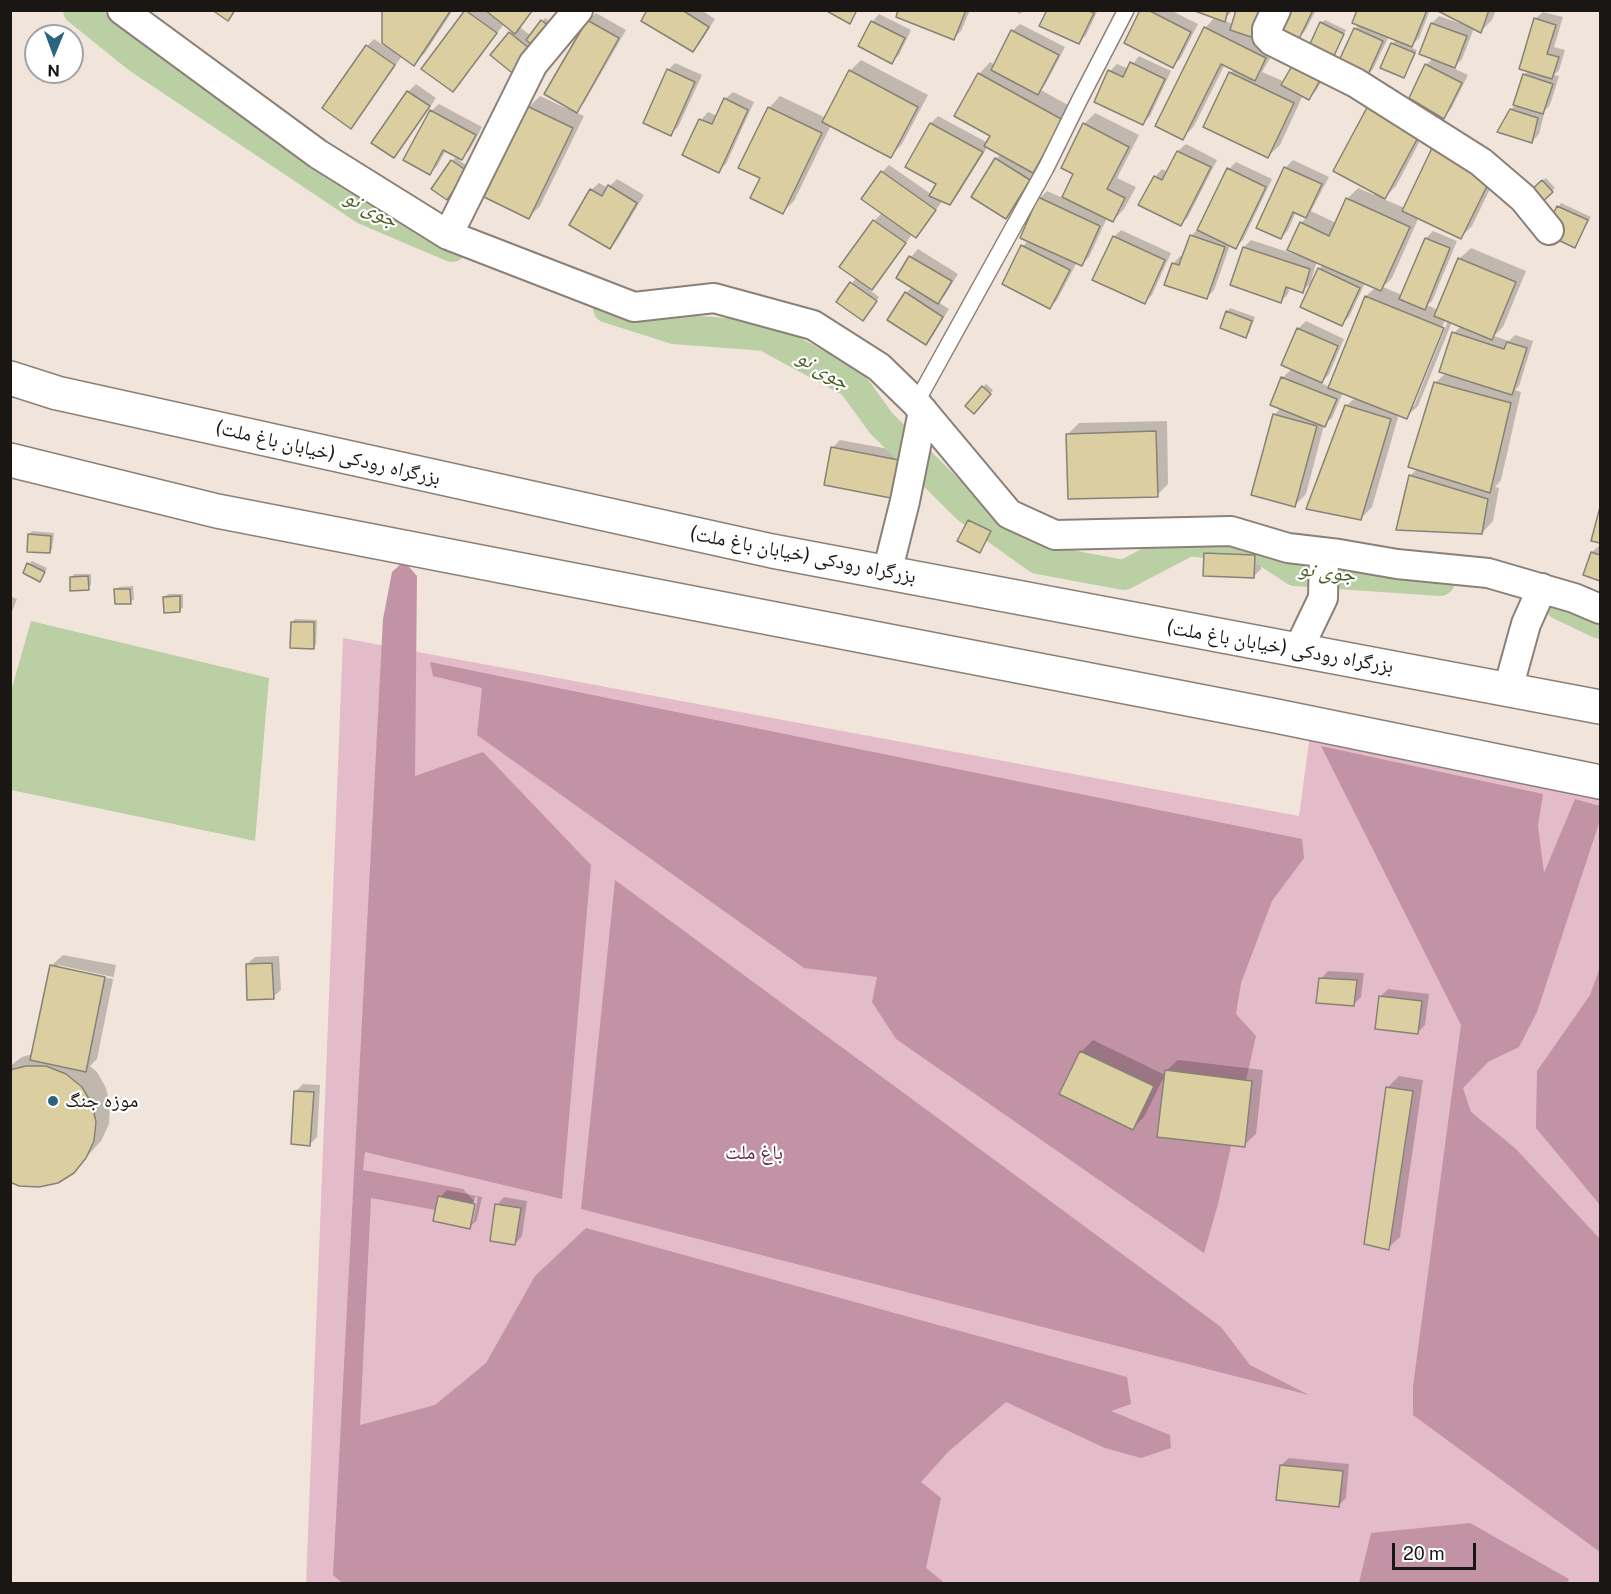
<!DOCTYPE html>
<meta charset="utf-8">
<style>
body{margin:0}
#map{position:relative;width:1611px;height:1594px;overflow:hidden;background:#f1e5db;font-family:"Public Sans",sans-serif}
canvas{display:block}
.frame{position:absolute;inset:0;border:12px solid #1a1613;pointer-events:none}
.north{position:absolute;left:24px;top:24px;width:60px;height:60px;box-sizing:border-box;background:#fff;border:2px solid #a3a2a1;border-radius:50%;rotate:181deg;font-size:16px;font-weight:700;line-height:24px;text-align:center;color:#1a1613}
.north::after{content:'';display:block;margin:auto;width:21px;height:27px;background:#29657d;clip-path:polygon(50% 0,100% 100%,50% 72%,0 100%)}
.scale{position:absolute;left:1392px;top:1543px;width:84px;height:27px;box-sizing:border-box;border:3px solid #1a1613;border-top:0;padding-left:8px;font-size:18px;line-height:21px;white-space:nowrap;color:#1a1613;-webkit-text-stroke:4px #fff;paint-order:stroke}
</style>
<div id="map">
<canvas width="1611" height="1594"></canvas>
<div class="frame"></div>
<div class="north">N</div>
<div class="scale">20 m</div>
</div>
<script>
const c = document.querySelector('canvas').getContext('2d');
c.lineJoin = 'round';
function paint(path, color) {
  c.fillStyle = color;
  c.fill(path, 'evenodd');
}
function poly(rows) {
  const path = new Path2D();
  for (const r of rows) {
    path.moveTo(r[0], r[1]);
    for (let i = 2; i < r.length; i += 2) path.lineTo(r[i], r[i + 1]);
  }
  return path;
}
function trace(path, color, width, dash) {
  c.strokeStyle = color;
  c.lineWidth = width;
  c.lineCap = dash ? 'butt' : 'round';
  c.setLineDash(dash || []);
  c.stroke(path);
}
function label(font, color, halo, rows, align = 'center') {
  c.font = font + ' "Public Sans","Noto Naskh Arabic",sans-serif';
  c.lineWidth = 4.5;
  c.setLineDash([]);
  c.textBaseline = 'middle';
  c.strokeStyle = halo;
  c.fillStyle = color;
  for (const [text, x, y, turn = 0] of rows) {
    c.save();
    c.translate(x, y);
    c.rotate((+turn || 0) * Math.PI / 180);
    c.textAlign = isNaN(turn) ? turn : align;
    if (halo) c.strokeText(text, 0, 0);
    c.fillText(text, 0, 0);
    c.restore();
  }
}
paint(poly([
 [343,638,1299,816,1310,735,1600,797,1600,1583,306,1584]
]), '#e4bbc9');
paint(poly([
 [404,561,417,576,415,776,483,752,591,865,562,1199,365,1152,363,1170,463,1189,474,1201,462,1215,371,1198,360,1425,435,1405,486,1363,535,1276,586,1228,1127,1377,1131,1404,1111,1411,1170,1435,1171,1448,1141,1458,1105,1448,1006,1402,948,1452,921,1482,941,1498,926,1568,945,1583,343,1584,333,1575,383,619,392,572],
 [430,662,1302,839,1304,858,1272,901,1241,983,1236,1014,1256,1036,1218,1204,1204,1253,896,1039,872,1002,877,977,804,968,477,735,482,688,433,676],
 [1321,746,1543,794,1538,826,1544,873,1575,799,1600,806,1600,820,1537,1012,1519,1047,1488,1062,1463,1088,1471,1112,1516,1149,1600,1239,1600,1552,1413,1415,1413,1386,1461,1025],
 [615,880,1221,1327,1250,1365,1309,1395,581,1209],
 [1600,967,1600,1205,1536,1128,1537,1071,1590,995],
 [1470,1523,1569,1579,1566,1584,1359,1583,1371,1533]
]), '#c293a4');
paint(poly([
 [31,621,269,678,255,841,11,790,11,691]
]), '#bbcfa4');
paint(poly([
 [383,10,453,10,425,53,413,64,402,56,358,119,351,127,367,46,374,39,383,45],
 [466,10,533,10,520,27,531,36,545,18,556,26,542,45,492,55,513,30,504,24,453,90,423,68],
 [649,10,701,10,715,19,700,43,693,51],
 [900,10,970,10,961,31,954,38],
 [1013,10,1024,10,1020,14],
 [1048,10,1098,10,1086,35,1079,42],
 [1142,10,1170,10,1198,24,1180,59,1173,66],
 [1194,10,1233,10,1224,20,1277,46,1262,72,1285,82,1331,65,1316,91,1309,98,1303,95,1280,145,1268,156,1230,73,1235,69,1225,64,1194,126,1183,138,1205,28,1215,17],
 [1282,10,1316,10,1305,31,1298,39],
 [1358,10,1430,10,1419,38,1410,47,1417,50,1404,76,1392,44,1397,39,1389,36,1373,69,1366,77,1339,65,1355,29,1360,24],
 [1439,10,1496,10,1492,20,1481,31,1474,28,1462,59,1453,68,1468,75,1451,109,1444,117,1426,65,1433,58,1421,54,1432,23,1439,16,1462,24,1463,22],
 [1543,12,1563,17,1554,47,1565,50,1559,70,1554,75,1559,76,1550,105,1545,110,1539,134,1532,142,1499,132,1511,109,1517,104,1524,75,1529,70,1535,19],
 [596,13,626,30,584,103,575,112,584,116,540,206,529,217,529,107,540,96,568,109,588,21],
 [879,14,911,30,899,55,892,62,872,22],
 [1325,20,1346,30,1333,56,1321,23],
 [1020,24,1065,47,1045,85,1041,90,1073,108,1044,160,1034,170,1036,172,1013,209,1006,217,996,159,1001,154,988,146,957,196,950,203,943,200,923,228,916,236,913,233,879,281,870,290,879,297,866,316,838,302,856,278,841,267,874,221,883,212,882,172,889,165,931,194,938,183,907,166,931,123,938,116,988,143,992,135,979,74,990,62,995,65,1012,31],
 [1139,56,1171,71,1150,116,1143,123,1110,71,1117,64,1129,69],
 [861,60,928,95,902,144,891,156,831,125,794,201,782,213,762,177,769,108,780,96,826,118,850,71],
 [675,63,702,75,678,127,671,134,668,70],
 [416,84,436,98,401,149,394,156,373,142,408,92],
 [733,92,754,102,726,164,718,171,701,120,708,112,717,116,725,99],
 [439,104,482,127,469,151,459,160,469,167,450,195,452,161,457,156,446,150,437,166,430,173,431,111],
 [1095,113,1139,135,1117,178,1136,187,1124,209,1113,221,1107,218,1089,257,1082,264,1077,262,1057,300,1050,307,1023,246,1029,240,1040,198,1047,191,1063,198,1075,174,1084,124],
 [1432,118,1396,186,1383,199,1405,208,1502,164,1472,226,1461,237,1419,217,1392,278,1383,287,1402,295,1426,238,1433,231,1457,241,1432,301,1427,305,1438,310,1459,259,1471,248,1526,271,1503,327,1494,336,1509,341,1515,335,1533,341,1519,386,1515,390,1521,392,1501,480,1495,487,1499,488,1493,521,1482,533,1410,476,1417,469,1435,383,1446,373,1454,333,1461,326,1452,322,1418,406,1406,417,1399,414,1372,507,1361,518,1346,406,1356,397,1343,392,1332,418,1324,425,1306,494,1294,506,1274,415,1281,408,1282,378,1292,369,1298,329,1306,321,1344,339,1329,374,1320,383,1330,387,1366,296,1376,287,1365,283,1349,317,1342,324,1319,269,1324,264,1317,261,1310,284,1302,291,1290,287,1288,294,1281,301,1244,247,1251,240,1300,256,1301,223,1307,217,1296,212,1288,230,1281,238,1285,168,1293,160,1329,177,1311,211,1336,223,1347,199,1358,188,1374,195],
 [1445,320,1448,321,1414,406,1410,406],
 [1186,144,1217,160,1188,217,1181,225,1155,177,1162,169,1168,172,1178,151],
 [1236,162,1272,179,1243,240,1235,247,1230,245,1214,290,1207,297,1173,264,1180,256,1184,257,1191,236,1198,229,1229,169],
 [1546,178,1555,188,1539,203,1530,193],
 [617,179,644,195,617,240,610,247,591,190,599,183,608,188],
 [1561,203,1591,217,1575,246,1565,224,1553,218],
 [1121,230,1171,253,1152,295,1145,302,1114,237],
 [918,249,958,274,945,295,938,302,949,309,933,335,925,343,906,293,912,287,898,278,911,257],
 [1230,308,1255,317,1249,333,1246,336,1227,312],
 [986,384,993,390,978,409,967,406],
 [1167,421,1168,484,1157,495,1068,434,1079,423],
 [840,440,910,453,903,490,833,447],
 [972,517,993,528,980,551,969,521],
 [32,531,54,533,52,549,49,552,29,535],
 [1600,545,1600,580,1585,574,1592,552],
 [1213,546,1262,548,1261,569,1254,576,1205,554],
 [32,561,47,568,42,577,29,564],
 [74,574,91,574,91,585,88,588,71,578],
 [133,586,134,599,130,602,116,590,119,587],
 [168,594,183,594,183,607,180,611,165,597],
 [10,596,17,599,10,616],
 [295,619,317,620,316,644,313,648,292,622],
 [63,955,116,965,97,1059,90,1066,97,1072,106,1088,110,1106,109,1124,101,1141,73,1172,10,1180,10,1066,22,1057,33,1054,51,966],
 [58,965,113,977,113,979,58,968],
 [279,956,281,990,273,997,247,964,255,957],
 [1328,971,1364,973,1361,997,1353,1005,1321,979],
 [1388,989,1429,994,1425,1025,1417,1033,1381,996],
 [1093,1040,1165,1075,1144,1117,1133,1128,1061,1093,1081,1052],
 [1178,1060,1263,1070,1256,1134,1244,1145,1166,1071],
 [1399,1076,1423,1080,1400,1237,1388,1248,1387,1088],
 [303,1084,320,1085,317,1137,310,1144,295,1092],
 [447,1190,482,1197,477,1220,469,1228,440,1197],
 [475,1197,478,1197,473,1221,470,1221],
 [504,1197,527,1201,522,1236,515,1244,497,1205],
 [1289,1458,1349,1464,1346,1498,1339,1505,1281,1465]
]), '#0003');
trace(poly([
 [78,10,139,59,365,210,452,247],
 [608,308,674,329,765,336,852,383,881,423,968,509,1038,559,1124,575,1189,541,1263,550,1295,571,1440,581],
 [1560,605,1600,624]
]), '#bbcfa4', 30);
const building = poly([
 [212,10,235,10,228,21,212,10],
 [382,10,451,10,414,66,382,43,382,10],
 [465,10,497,33,453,92,421,69,465,10],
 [485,10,531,10,532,11,515,34,485,10],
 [647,10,682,10,709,27,693,52,641,21,647,10],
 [825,10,857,10,850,24,825,10],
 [898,10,966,10,954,40,896,17,898,10],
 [1047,10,1088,10,1094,13,1079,44,1039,26,1047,10],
 [1140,10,1148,10,1191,32,1173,68,1124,43,1140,10],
 [1192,10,1228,10,1225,22,1192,10],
 [1236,10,1263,10,1254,38,1230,30,1236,10],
 [1280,10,1313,10,1298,41,1271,28,1280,10],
 [1357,10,1427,10,1412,47,1352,23,1357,10],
 [1436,10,1489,10,1481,33,1436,10],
 [1534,18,1556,25,1547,54,1559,57,1552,79,1519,69,1534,18],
 [541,20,554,30,539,50,526,40,541,20],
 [587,20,619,38,577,113,544,94,587,20],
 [871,21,905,38,892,64,858,46,871,21],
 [1320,22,1344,34,1333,58,1309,46,1320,22],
 [1431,23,1467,36,1455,68,1419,54,1431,23],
 [1204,27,1266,58,1255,81,1221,64,1183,140,1155,126,1204,27],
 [1354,28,1383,41,1366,79,1337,65,1354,28],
 [1011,30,1059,55,1038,95,991,70,1011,30],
 [509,32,535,53,516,76,490,55,509,32],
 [1391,43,1415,53,1404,78,1380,68,1391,43],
 [366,45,395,65,351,129,322,108,366,45],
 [1297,57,1324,73,1309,100,1281,85,1297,57],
 [1130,62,1165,79,1143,125,1094,102,1108,70,1123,77,1130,62],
 [1425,64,1462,83,1444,119,1409,98,1425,64],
 [667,69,695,82,671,136,643,123,667,69],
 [849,70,918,107,891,158,822,122,849,70],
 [1229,72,1294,103,1268,158,1203,127,1229,72],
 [978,73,1063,120,1033,173,984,146,990,136,954,116,978,73],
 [1523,74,1553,84,1543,114,1513,105,1523,74],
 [407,91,430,106,394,158,371,143,407,91],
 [724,98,748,110,719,173,682,155,699,119,712,124,724,98],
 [1370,102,1422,130,1385,199,1333,171,1370,102],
 [527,106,573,128,529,219,484,197,527,106],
 [768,107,822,133,783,214,750,198,760,178,738,168,768,107],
 [1510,109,1538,118,1532,143,1497,132,1510,109],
 [430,110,476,135,462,160,443,150,430,175,403,160,430,110],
 [930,123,983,152,950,205,929,196,936,184,905,167,930,123],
 [1083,123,1129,147,1107,189,1125,198,1113,222,1062,197,1073,174,1061,168,1083,123],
 [1432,148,1492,176,1461,239,1402,211,1432,148],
 [1177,151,1211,167,1181,226,1138,205,1154,176,1162,180,1177,151],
 [995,158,1030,180,1006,219,971,197,995,158],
 [451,160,467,171,447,200,431,189,451,160],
 [1284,167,1322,184,1306,218,1293,212,1281,239,1256,228,1284,167],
 [1227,168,1266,187,1236,249,1197,230,1227,168],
 [881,171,936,210,916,238,861,199,881,171],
 [1542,180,1553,192,1539,205,1528,193,1542,180],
 [608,185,637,203,610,249,569,225,590,189,602,196,608,185],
 [1038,197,1100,226,1082,266,1020,238,1038,197],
 [1346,198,1410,227,1381,291,1287,250,1300,222,1329,236,1346,198],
 [1557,206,1588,220,1575,248,1556,239,1563,224,1551,218,1557,206],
 [873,220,906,243,872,290,839,267,873,220],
 [1190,235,1225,247,1207,299,1164,285,1172,263,1179,265,1190,235],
 [1113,236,1165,260,1145,304,1092,280,1113,236],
 [1425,238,1450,248,1425,310,1399,299,1425,238],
 [1021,245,1070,270,1050,309,1002,284,1021,245],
 [1243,247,1310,269,1303,293,1286,287,1281,303,1230,285,1243,247],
 [909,256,952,281,938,304,896,278,909,256],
 [1458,258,1516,282,1492,340,1434,316,1458,258],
 [1318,268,1360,288,1342,326,1300,307,1318,268],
 [850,282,877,301,863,321,836,302,850,282],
 [905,292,943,317,926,345,887,320,905,292],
 [1365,296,1444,328,1407,419,1328,388,1365,296],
 [1226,311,1252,321,1246,338,1220,328,1226,311],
 [1297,328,1338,346,1322,383,1281,365,1297,328],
 [1452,332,1504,349,1507,342,1527,348,1512,395,1439,372,1452,332],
 [1281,377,1337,399,1325,427,1270,405,1281,377],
 [1434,382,1511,403,1490,493,1408,467,1434,382],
 [982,386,991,394,974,414,965,406,982,386],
 [1345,405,1391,419,1361,520,1306,509,1345,405],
 [1273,414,1317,426,1295,507,1251,495,1273,414],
 [1156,431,1158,497,1068,499,1066,434,1156,431],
 [831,447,904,461,896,499,824,485,831,447],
 [1409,475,1488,499,1482,534,1396,530,1409,475],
 [1600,507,1600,543,1591,541,1600,507],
 [968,520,991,531,980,553,957,541,968,520],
 [28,534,51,536,50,553,27,552,28,534],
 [1591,552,1600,555,1600,581,1583,575,1591,552],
 [1204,553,1255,555,1254,578,1203,576,1204,553],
 [27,563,45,572,40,582,23,573,27,563],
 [88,576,89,590,70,591,70,577,88,576],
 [114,589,130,589,131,604,115,604,114,589],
 [180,596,180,612,164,613,163,597,180,596],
 [291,622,314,622,314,649,290,648,291,622],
 [272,963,274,999,247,1000,246,964,272,963],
 [50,965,105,977,86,1072,30,1060,50,965],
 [1319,978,1357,980,1354,1006,1316,1003,1319,978],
 [1379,996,1422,1001,1418,1034,1375,1029,1379,996],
 [1080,1051,1154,1086,1133,1130,1059,1094,1080,1051],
 [26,1066,46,1066,66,1074,82,1087,92,1104,96,1122,94,1141,86,1158,74,1173,58,1183,39,1187,19,1186,10,1182,10,1070,26,1066],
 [1165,1070,1252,1081,1245,1147,1157,1137,1165,1070],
 [1386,1087,1413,1091,1389,1250,1364,1244,1386,1087],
 [294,1091,314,1092,310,1146,291,1144,294,1091],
 [438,1196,475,1204,470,1229,433,1221,438,1196],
 [495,1204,521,1208,515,1245,490,1241,495,1204],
 [1280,1465,1343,1471,1339,1507,1276,1500,1280,1465]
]);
paint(building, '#dbcfa2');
trace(building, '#868276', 1.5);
const lane = poly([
 [916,403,1046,168,1079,101,1126,10]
]);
const street = poly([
 [122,10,318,154,448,235,634,307,714,298,813,325,879,367,916,403,1009,514,1055,535,1231,531,1288,548,1339,554,1397,564,1488,573,1574,598,1600,609],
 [1276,10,1267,29,1267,36,1272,41,1356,83,1481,162,1523,198,1549,230],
 [448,235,533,64,578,10],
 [887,573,905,501,923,411],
 [1298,650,1323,598,1324,553],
 [1508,689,1526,624,1542,588]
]);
const highway = poly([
 [10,378,57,393,772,551,1600,707],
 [10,460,217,511,1276,716,1600,782]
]);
trace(lane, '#8b8077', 18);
trace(street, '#8b8077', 32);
trace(highway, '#8b8077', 36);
trace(lane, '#fff', 15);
trace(street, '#fff', 28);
trace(highway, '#fff', 33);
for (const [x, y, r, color] of [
 [53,1101,6,"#29657d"]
]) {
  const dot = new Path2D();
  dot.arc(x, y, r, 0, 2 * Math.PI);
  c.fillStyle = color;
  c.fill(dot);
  trace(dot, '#fff', 2);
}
label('20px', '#1a1613', '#fff', [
 ["بزرگراه رودکی (خیابان باغ ملت)",328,453,13],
 ["بزرگراه رودکی (خیابان باغ ملت)",803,555,11],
 ["بزرگراه رودکی (خیابان باغ ملت)",1280,647,10]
]);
label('20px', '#1a1613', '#fff', [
 ["موزه جنگ",65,1101]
], 'left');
label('20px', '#622741', '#fff', [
 ["باغ ملت",754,1153]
]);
label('italic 21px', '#455d20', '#fff', [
 ["جوی نو",371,209,28],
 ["جوی نو",823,370,31],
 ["جوی نو",1327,572,7]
]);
</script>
